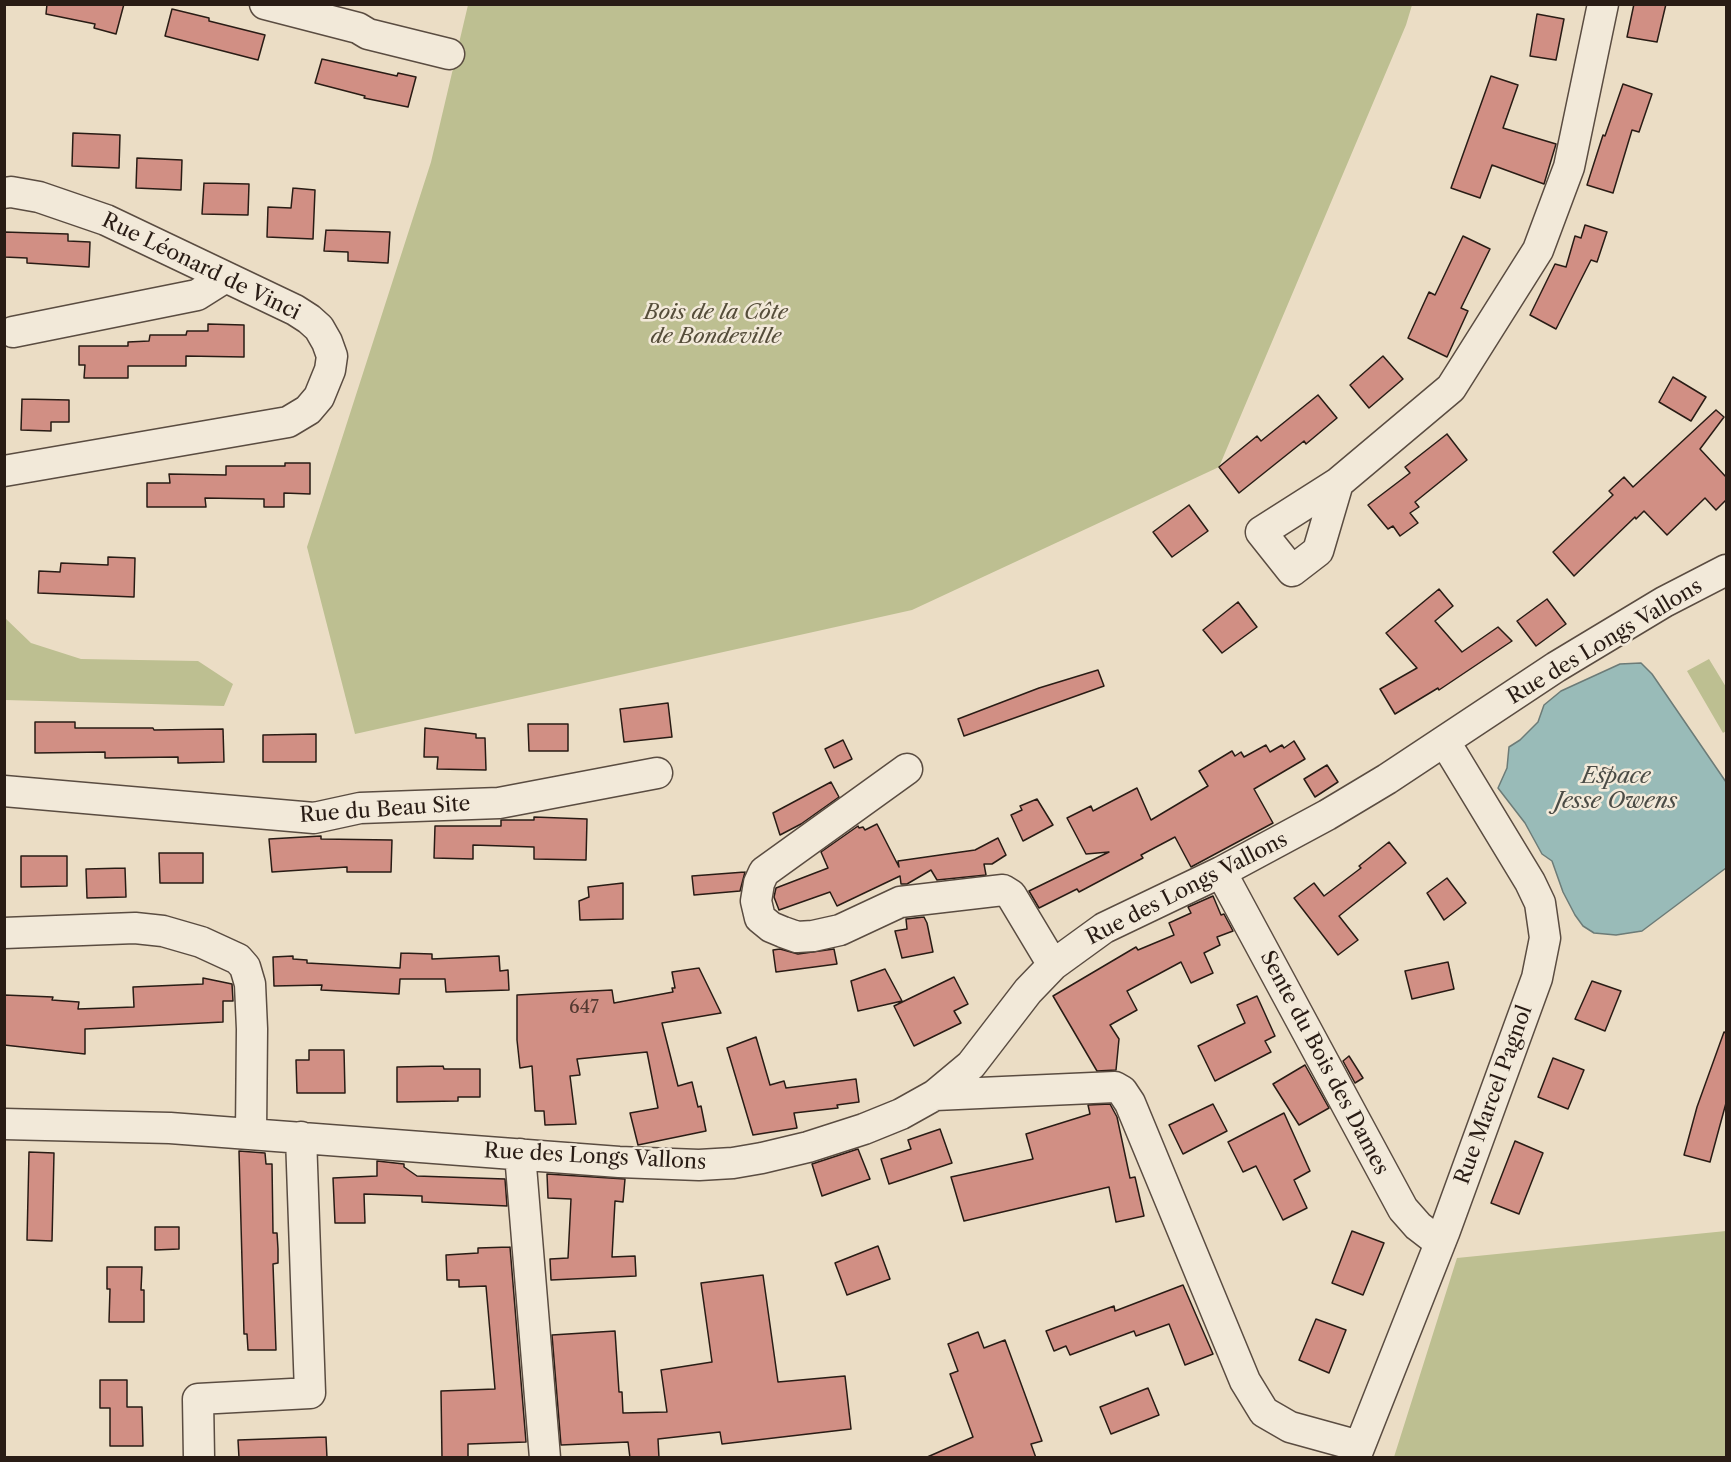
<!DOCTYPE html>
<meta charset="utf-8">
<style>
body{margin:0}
#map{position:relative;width:1731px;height:1462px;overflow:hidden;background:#ebddc5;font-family:"Libre Caslon Text",serif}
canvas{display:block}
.frame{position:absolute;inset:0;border:6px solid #291c15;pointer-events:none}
</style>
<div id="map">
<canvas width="1731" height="1462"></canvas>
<div class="frame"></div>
</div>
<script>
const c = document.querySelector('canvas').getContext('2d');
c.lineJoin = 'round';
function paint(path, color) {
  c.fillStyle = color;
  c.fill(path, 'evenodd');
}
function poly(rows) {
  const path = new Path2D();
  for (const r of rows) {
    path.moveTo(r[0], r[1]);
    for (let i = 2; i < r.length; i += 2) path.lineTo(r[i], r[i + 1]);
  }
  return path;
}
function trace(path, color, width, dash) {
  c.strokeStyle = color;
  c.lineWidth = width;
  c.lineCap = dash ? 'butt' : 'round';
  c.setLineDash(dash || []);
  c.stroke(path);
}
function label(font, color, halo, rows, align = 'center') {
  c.font = font + ' "Libre Caslon Text",serif';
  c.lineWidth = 5;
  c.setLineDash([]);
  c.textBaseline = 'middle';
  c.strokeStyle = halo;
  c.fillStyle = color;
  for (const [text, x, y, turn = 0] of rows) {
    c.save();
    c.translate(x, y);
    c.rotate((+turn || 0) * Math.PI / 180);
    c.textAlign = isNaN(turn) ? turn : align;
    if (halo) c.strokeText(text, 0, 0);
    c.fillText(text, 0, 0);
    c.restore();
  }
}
paint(poly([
 [468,5,1412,5,1406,25,1219,467,912,610,355,734,307,547,431,162],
 [4,617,31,643,81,659,198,661,233,684,224,706,5,700],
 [1709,659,1726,687,1726,731,1723,733,1687,671],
 [1726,1231,1726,1457,1394,1457,1457,1258]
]), '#bdbf91');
const water = poly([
 [1641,663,1652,674,1726,782,1726,868,1642,931,1616,935,1594,933,1583,926,1575,915,1563,892,1552,861,1542,854,1525,823,1498,788,1507,768,1509,747,1520,740,1538,722,1544,705,1561,691,1620,664,1641,663]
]);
paint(water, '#99bbb8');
trace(water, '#6c7b77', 1.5);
const building = poly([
 [47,4,124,4,116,34,94,28,95,24,46,14,47,4],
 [1634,4,1666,4,1657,42,1627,37,1634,4],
 [172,9,209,18,209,21,265,35,258,60,165,36,172,9],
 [1537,14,1564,19,1556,60,1530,56,1537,14],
 [322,59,397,76,398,73,416,77,408,107,364,98,365,96,315,83,322,59],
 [1491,76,1518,85,1503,128,1556,144,1544,184,1492,165,1480,198,1451,188,1491,76],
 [1623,84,1652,94,1639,132,1632,130,1613,193,1587,185,1603,135,1605,136,1623,84],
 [73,133,120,135,119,168,72,166,73,133],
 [137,158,182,160,181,190,136,188,137,158],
 [204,183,249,184,248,215,202,214,204,183],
 [293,188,315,190,313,239,267,237,268,207,291,208,293,188],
 [1585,225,1607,232,1597,262,1591,260,1556,329,1530,315,1555,264,1566,267,1575,236,1581,238,1585,225],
 [326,230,390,232,388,263,348,261,348,252,324,251,326,230],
 [4,232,68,234,68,241,90,242,89,267,27,263,27,258,4,257,4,232],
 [1463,236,1490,249,1461,308,1468,311,1447,357,1408,338,1429,292,1435,295,1463,236],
 [208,324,244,325,244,357,186,356,186,366,128,366,128,378,84,378,85,365,79,365,79,346,128,346,128,342,149,341,150,335,186,335,187,331,208,331,208,324],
 [1383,356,1403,379,1369,408,1350,385,1383,356],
 [1673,377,1706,397,1691,421,1659,402,1673,377],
 [1318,395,1337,418,1306,444,1304,441,1239,493,1219,467,1257,436,1261,441,1318,395],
 [22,399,69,400,69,422,51,422,51,431,21,430,22,399],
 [1716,410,1724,417,1700,449,1726,477,1726,500,1716,510,1705,498,1667,535,1644,511,1636,519,1635,517,1574,576,1553,552,1613,495,1609,491,1624,477,1633,487,1716,410],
 [1447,434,1467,460,1415,502,1419,507,1410,513,1418,523,1400,536,1393,526,1388,529,1368,505,1410,473,1405,467,1447,434],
 [285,463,310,463,310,494,284,493,284,507,264,507,264,499,205,498,206,507,147,507,147,483,170,483,169,474,226,475,226,466,285,466,285,463],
 [1189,505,1208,531,1172,557,1153,532,1189,505],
 [108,557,135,558,134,597,38,593,39,571,60,572,61,563,108,565,108,557],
 [1439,589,1453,606,1435,621,1462,652,1498,627,1512,641,1439,690,1438,688,1395,714,1380,689,1417,668,1386,633,1439,589],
 [1547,599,1566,624,1536,646,1517,621,1547,599],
 [1238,602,1257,627,1222,653,1203,630,1238,602],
 [1098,670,1104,686,964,736,958,719,1039,688,1098,670],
 [668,703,672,737,624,742,620,709,668,703],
 [35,722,75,722,75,728,153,728,154,730,223,729,224,762,178,763,178,757,105,758,105,752,35,753,35,722],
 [528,724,568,724,568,751,529,751,528,724],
 [425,728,476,734,476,738,485,738,486,770,437,769,438,757,424,757,425,728],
 [316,734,316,762,263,762,263,735,316,734],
 [843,740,852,759,834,768,825,749,843,740],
 [1294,741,1305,759,1254,789,1273,823,1191,867,1175,837,1141,855,1143,858,1079,892,1077,889,1039,908,1029,891,1109,852,1086,854,1067,818,1091,806,1093,811,1137,788,1151,820,1208,786,1199,771,1232,751,1235,756,1241,752,1244,757,1266,745,1270,752,1282,745,1284,748,1294,741],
 [1327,765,1338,782,1315,797,1304,779,1327,765],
 [831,782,839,797,801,824,780,835,773,813,831,782],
 [1037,799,1053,825,1023,841,1011,815,1022,810,1020,806,1037,799],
 [534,817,587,819,586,860,534,859,534,847,473,845,473,859,434,858,435,826,501,826,501,820,534,820,534,817],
 [877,824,899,867,898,861,975,850,998,838,1006,855,992,864,984,864,986,875,937,880,931,870,907,884,901,884,900,876,837,906,830,892,779,910,774,897,776,888,828,868,821,852,858,826,859,828,863,827,865,830,877,824],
 [321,836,321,839,392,840,391,872,347,872,347,867,272,872,269,839,321,836],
 [1389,842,1406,863,1339,916,1358,940,1338,955,1294,898,1314,883,1324,896,1361,868,1359,866,1389,842],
 [159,853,203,853,203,883,160,883,159,853],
 [21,856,67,856,67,886,21,887,21,856],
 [125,868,126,897,87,898,86,869,125,868],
 [745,872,740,891,694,895,692,876,745,872],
 [1447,878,1466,903,1444,920,1427,893,1447,878],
 [623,883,623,919,580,920,579,901,589,897,588,887,623,883],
 [1213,896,1221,915,1224,914,1233,931,1217,937,1220,945,1204,953,1213,973,1191,983,1181,962,1127,991,1137,1010,1110,1025,1119,1039,1116,1070,1097,1071,1053,996,1136,947,1138,950,1174,935,1169,923,1191,913,1188,907,1213,896],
 [924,917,927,923,933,952,902,958,895,931,907,929,906,919,924,917],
 [780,949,798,954,834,949,837,964,776,972,773,950,780,949],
 [401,953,432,954,432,959,499,956,500,971,508,970,509,990,446,992,445,979,400,979,399,994,321,990,322,985,274,986,273,957,293,956,293,959,307,960,307,963,400,968,401,953],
 [1448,962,1454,989,1412,999,1405,971,1448,962],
 [699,968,721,1013,662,1023,678,1086,692,1082,698,1107,701,1106,706,1131,638,1145,630,1113,658,1108,647,1052,577,1059,580,1075,570,1076,576,1124,545,1125,544,1111,535,1111,532,1066,520,1068,517,1040,517,995,612,990,614,1003,673,992,672,988,675,988,672,972,699,968],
 [885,969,902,1001,858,1011,851,981,885,969],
 [954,977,968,1004,954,1011,961,1023,914,1046,894,1006,954,977],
 [203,978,232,984,233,1001,223,1001,223,1022,85,1029,85,1054,4,1045,4,995,53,997,52,1000,79,1002,78,1009,134,1007,133,987,203,984,203,978],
 [1592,981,1621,991,1605,1031,1575,1019,1592,981],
 [1257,996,1275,1036,1265,1041,1271,1052,1215,1081,1198,1046,1245,1023,1237,1005,1257,996],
 [1724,1032,1726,1033,1726,1103,1710,1162,1684,1155,1697,1107,1724,1032],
 [756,1037,770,1085,784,1081,786,1088,856,1079,859,1102,837,1105,838,1108,794,1113,797,1128,753,1135,727,1048,756,1037],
 [309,1050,344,1050,345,1093,297,1093,296,1060,309,1060,309,1050],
 [1349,1056,1363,1078,1355,1083,1343,1061,1349,1056],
 [1553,1058,1584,1070,1568,1109,1538,1097,1553,1058],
 [1305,1065,1329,1108,1299,1125,1273,1084,1305,1065],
 [443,1066,444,1069,480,1069,480,1097,458,1097,458,1101,397,1102,397,1067,443,1066],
 [1110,1104,1117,1117,1130,1178,1135,1177,1144,1216,1116,1222,1109,1187,964,1221,951,1177,1033,1159,1026,1134,1090,1114,1088,1105,1110,1104],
 [1213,1104,1227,1131,1183,1154,1169,1125,1213,1104],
 [1284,1113,1310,1171,1294,1180,1307,1208,1283,1220,1256,1166,1243,1172,1228,1142,1284,1113],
 [940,1129,952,1163,889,1184,881,1159,911,1149,908,1140,940,1129],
 [1515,1141,1543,1153,1519,1214,1491,1203,1515,1141],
 [858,1149,870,1179,822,1196,812,1164,858,1149],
 [239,1151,265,1153,266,1164,272,1164,273,1233,277,1233,278,1249,278,1263,273,1264,276,1350,248,1350,247,1334,244,1334,239,1151],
 [29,1152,54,1153,52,1241,27,1240,29,1152],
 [377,1161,404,1164,404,1167,417,1176,505,1179,507,1206,422,1202,422,1196,364,1194,365,1223,335,1223,333,1178,377,1176,377,1161],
 [547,1174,625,1179,623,1202,615,1201,612,1257,635,1256,636,1276,551,1280,550,1259,568,1258,571,1199,548,1198,547,1174],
 [155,1227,179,1227,179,1249,155,1250,155,1227],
 [1352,1231,1384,1243,1363,1295,1332,1283,1352,1231],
 [878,1246,890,1279,847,1295,835,1263,878,1246],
 [510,1247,526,1442,468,1444,468,1458,442,1458,441,1391,495,1389,486,1286,459,1287,459,1280,447,1280,446,1255,478,1253,478,1248,510,1247],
 [107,1267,142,1267,141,1290,144,1290,144,1322,109,1322,110,1289,107,1289,107,1267],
 [763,1275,778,1382,845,1376,851,1429,722,1444,720,1432,658,1439,659,1458,630,1458,628,1442,561,1445,552,1335,615,1331,619,1392,622,1392,623,1413,667,1412,661,1370,712,1362,701,1283,763,1275],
 [1183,1285,1213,1354,1185,1365,1169,1324,1136,1336,1134,1331,1070,1355,1066,1346,1054,1351,1046,1331,1114,1306,1115,1311,1183,1285],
 [1316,1319,1346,1330,1329,1373,1299,1360,1316,1319],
 [978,1332,984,1348,1005,1340,1042,1441,1031,1444,1036,1458,925,1458,973,1437,950,1374,958,1371,948,1344,978,1332],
 [100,1380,127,1380,127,1407,142,1407,143,1446,110,1446,110,1408,100,1408,100,1380],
 [1148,1388,1159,1415,1111,1434,1100,1407,1148,1388],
 [326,1437,327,1458,239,1458,238,1440,326,1437]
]);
paint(building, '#d18f84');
trace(building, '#291c15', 1.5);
const minor = poly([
 [265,4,358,28,368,34,449,54],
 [4,193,11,192,39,197,106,220,295,310,309,319,319,328,327,342,332,356,330,370,319,397,308,410,288,422,4,471],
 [13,332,197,295,224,278],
 [1338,483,1318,551,1292,571,1261,532,1338,483,1451,388,1538,250,1569,167,1603,4],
 [907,769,764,872,759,883,756,901,760,918,771,927,783,932,797,937,813,936,840,930,900,902,1003,890,1011,895,1053,965],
 [4,791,314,818,360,808,499,803,657,773],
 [1221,872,1403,1209,1418,1226,1440,1243],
 [4,933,135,928,163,931,201,942,238,959,245,967,250,984,252,1029,251,1134],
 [935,1095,1115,1087,1122,1091,1130,1103,1245,1381,1264,1412,1290,1427,1359,1446],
 [4,1124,170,1128,619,1162,699,1165,733,1163,762,1158,808,1147,864,1129,901,1114,935,1095,971,1065,1028,991,1053,965,1104,928,1221,872,1327,815,1387,779,1556,667,1664,602,1726,570],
 [520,1154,545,1458],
 [199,1458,198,1399,310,1393,301,1137],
 [1355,1458,1444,1233,1537,978,1545,938,1540,903,1530,882,1445,742]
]);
trace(minor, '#5a4c41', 33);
trace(minor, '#f2e9d9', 30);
label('18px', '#533931', null, [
 ["647",584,1008]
]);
label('21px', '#291c15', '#f2e9d9', [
 ["Rue Léonard de Vinci",201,267,26],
 ["Rue des Longs Vallons",1605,642,-31],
 ["Rue du Beau Site",385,810,-4],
 ["Rue des Longs Vallons",1187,889,-27],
 ["Sente du Bois des Dames",1324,1063,62],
 ["Rue Marcel Pagnol",1494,1095,-70],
 ["Rue des Longs Vallons",595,1157,3]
]);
label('italic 21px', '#554d3a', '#f2e9d9', [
 ["Bois de la Côte",716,313],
 ["de Bondeville",716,337]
]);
label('italic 22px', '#4b4c46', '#f2e9d9', [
 ["Espace",1616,777],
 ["Jesse Owens",1616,802]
]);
</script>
